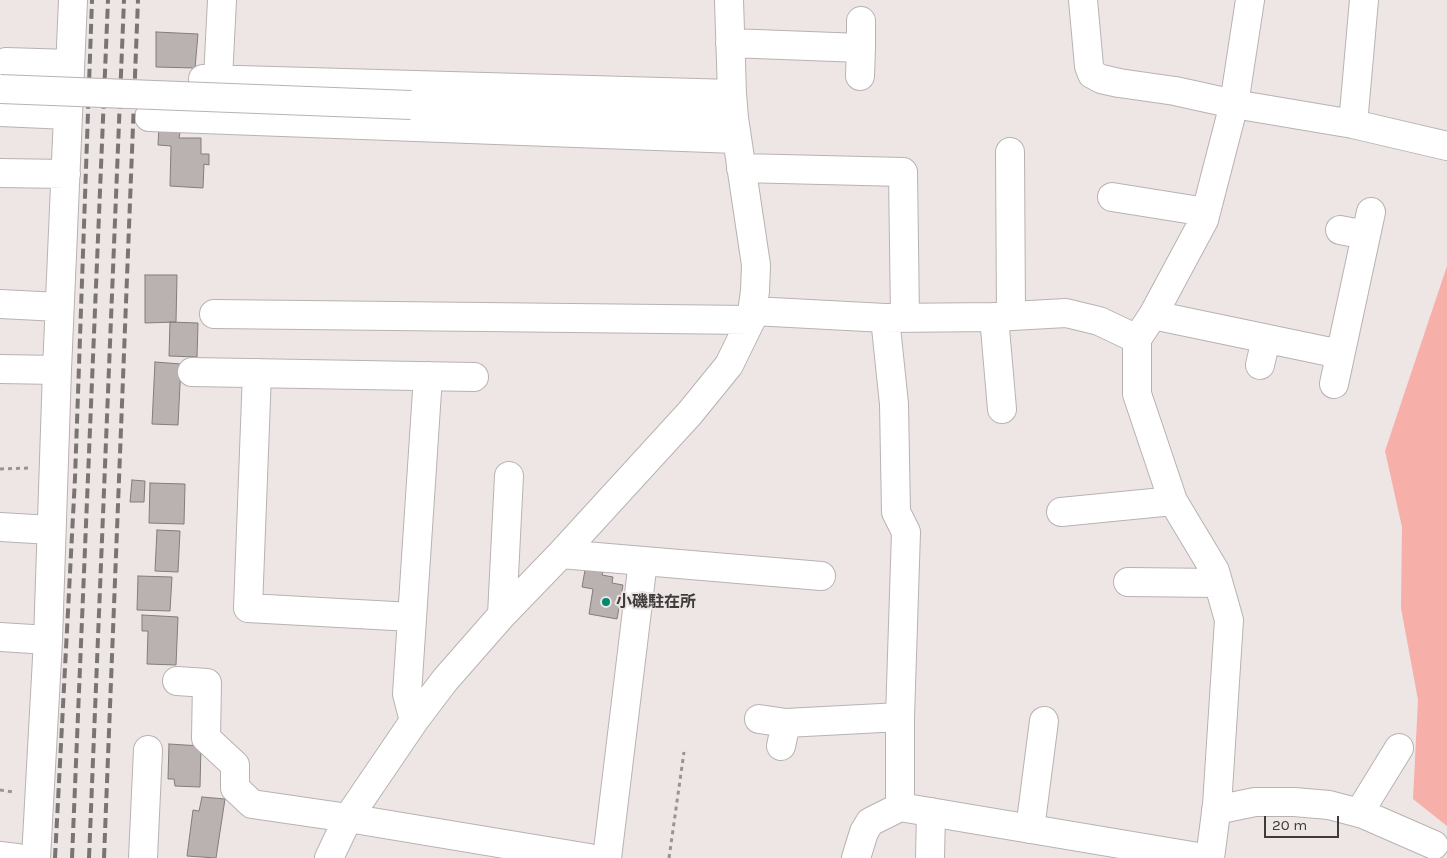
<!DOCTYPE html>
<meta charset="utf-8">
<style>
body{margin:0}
#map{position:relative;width:1447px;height:858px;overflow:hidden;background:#ede6e5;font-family:Karla,sans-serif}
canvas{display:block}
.scale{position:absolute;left:1264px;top:816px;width:75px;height:22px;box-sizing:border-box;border:2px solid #3e3b3b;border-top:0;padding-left:6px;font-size:15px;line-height:18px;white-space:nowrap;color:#3e3b3b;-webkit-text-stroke:4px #ede6e5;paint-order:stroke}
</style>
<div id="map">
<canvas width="1447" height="858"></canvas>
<div class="scale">20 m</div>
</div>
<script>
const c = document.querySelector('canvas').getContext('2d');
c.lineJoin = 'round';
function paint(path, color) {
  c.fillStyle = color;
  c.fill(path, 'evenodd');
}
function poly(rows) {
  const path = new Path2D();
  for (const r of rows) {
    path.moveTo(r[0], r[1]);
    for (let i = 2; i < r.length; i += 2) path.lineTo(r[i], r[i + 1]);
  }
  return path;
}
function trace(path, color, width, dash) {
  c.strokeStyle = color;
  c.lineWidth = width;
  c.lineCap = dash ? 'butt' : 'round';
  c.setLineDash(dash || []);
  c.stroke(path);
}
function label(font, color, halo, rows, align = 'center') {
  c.font = font + ' Karla,"Noto Sans JP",sans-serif';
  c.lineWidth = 4;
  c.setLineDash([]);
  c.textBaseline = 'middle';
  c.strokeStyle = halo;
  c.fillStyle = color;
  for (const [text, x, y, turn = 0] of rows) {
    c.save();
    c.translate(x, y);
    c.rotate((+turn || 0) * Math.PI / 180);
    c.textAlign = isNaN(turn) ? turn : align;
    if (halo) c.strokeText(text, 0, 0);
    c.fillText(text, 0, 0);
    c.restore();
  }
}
paint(poly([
 [1447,266,1447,826,1413,799,1418,700,1401,608,1402,527,1385,451]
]), '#f7afaa');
const building = poly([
 [156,32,198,34,195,68,156,67,156,32],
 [159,126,181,127,179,138,201,138,201,154,209,154,209,165,204,164,203,188,170,186,171,146,158,145,159,126],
 [145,275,177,275,176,322,145,323,145,275],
 [170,322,198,323,197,357,169,356,170,322],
 [155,362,181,364,178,425,152,424,155,362],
 [132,480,145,481,144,502,130,502,132,480],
 [150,483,185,484,184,524,149,523,150,483],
 [157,530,180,531,178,572,155,571,157,530],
 [585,570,603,572,602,575,613,577,612,583,623,585,617,619,589,614,593,589,582,587,585,570],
 [138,576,172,577,170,611,137,610,138,576],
 [142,615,178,617,176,665,147,664,148,631,142,631,142,615],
 [169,744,201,746,200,787,175,786,174,779,168,779,169,744],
 [202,797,225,799,216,858,187,856,193,810,199,811,202,797]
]);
paint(building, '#b9b2b1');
trace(building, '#837c7c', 1);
const minor = poly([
 [1083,0,1089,66,1092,74,1101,79,1119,83,1175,91,1234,104,1353,124,1364,0],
 [730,43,861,48,861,21],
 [0,66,6,62,70,64],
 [860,76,861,48],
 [203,79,732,94],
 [218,79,222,0],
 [411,105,734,118],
 [0,112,68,115],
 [149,117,736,139],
 [1353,124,1447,146],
 [1010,152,1011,316],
 [741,168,903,172,905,318],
 [0,173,66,174],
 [1112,197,1206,212],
 [1340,230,1366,235],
 [0,304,59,307],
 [753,311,885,318,894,404,896,512,906,532,900,717,900,807,870,822,864,832,856,858],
 [214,314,751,320],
 [1153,315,1340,354],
 [994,317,1002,409],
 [885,318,994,317,1066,313,1099,321,1137,339,1137,394,1173,501,1215,571,1229,620,1217,805,1210,858],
 [1137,339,1153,315,1204,220,1234,104,1250,0],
 [1260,365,1266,339],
 [0,369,57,370],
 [192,372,474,377],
 [257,373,248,608,412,617],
 [1334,384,1371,212],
 [1061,512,1173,501],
 [0,527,51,530],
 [561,554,821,576],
 [1128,582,1218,583],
 [502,615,509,476],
 [0,637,48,640],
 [177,681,207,683,206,738,235,765,235,788,252,804,348,818,589,858],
 [759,719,786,723,900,717],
 [414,721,407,694,428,376],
 [781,746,786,723],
 [900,807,1204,858],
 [1216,810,1255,802,1294,802,1329,805,1363,814,1434,845],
 [1359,813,1399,748],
 [1030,829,1044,721],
 [0,856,17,858],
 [36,858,48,640,57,370,73,0],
 [143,858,148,750],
 [329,858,348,818,414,721,445,680,502,615,561,554,690,413,729,365,751,320,755,291,756,265,734,118,732,94,729,0],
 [607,858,643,561],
 [930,858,931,812]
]);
trace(minor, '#b9b2b2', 30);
trace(poly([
 [0,469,28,468],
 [0,790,13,792],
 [669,858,684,752]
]), '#999494', 3, [4, 4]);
trace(minor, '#fff', 28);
trace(poly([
 [55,858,75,478,92,0],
 [72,858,108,0],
 [89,858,124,0],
 [104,858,138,0]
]), '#7a7575', 4, [10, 5]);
const minorBridge = poly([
 [0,89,411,105]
]);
trace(minorBridge, '#b9b2b2', 30, []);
trace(minorBridge, '#fff', 28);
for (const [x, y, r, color] of [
 [606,602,5,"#00896f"]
]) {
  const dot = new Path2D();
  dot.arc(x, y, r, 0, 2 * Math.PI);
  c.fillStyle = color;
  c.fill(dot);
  trace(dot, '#ede6e5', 2);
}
label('bold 16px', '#3e3b3b', '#ede6e5', [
 ["小磯駐在所",616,602]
], 'left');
</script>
